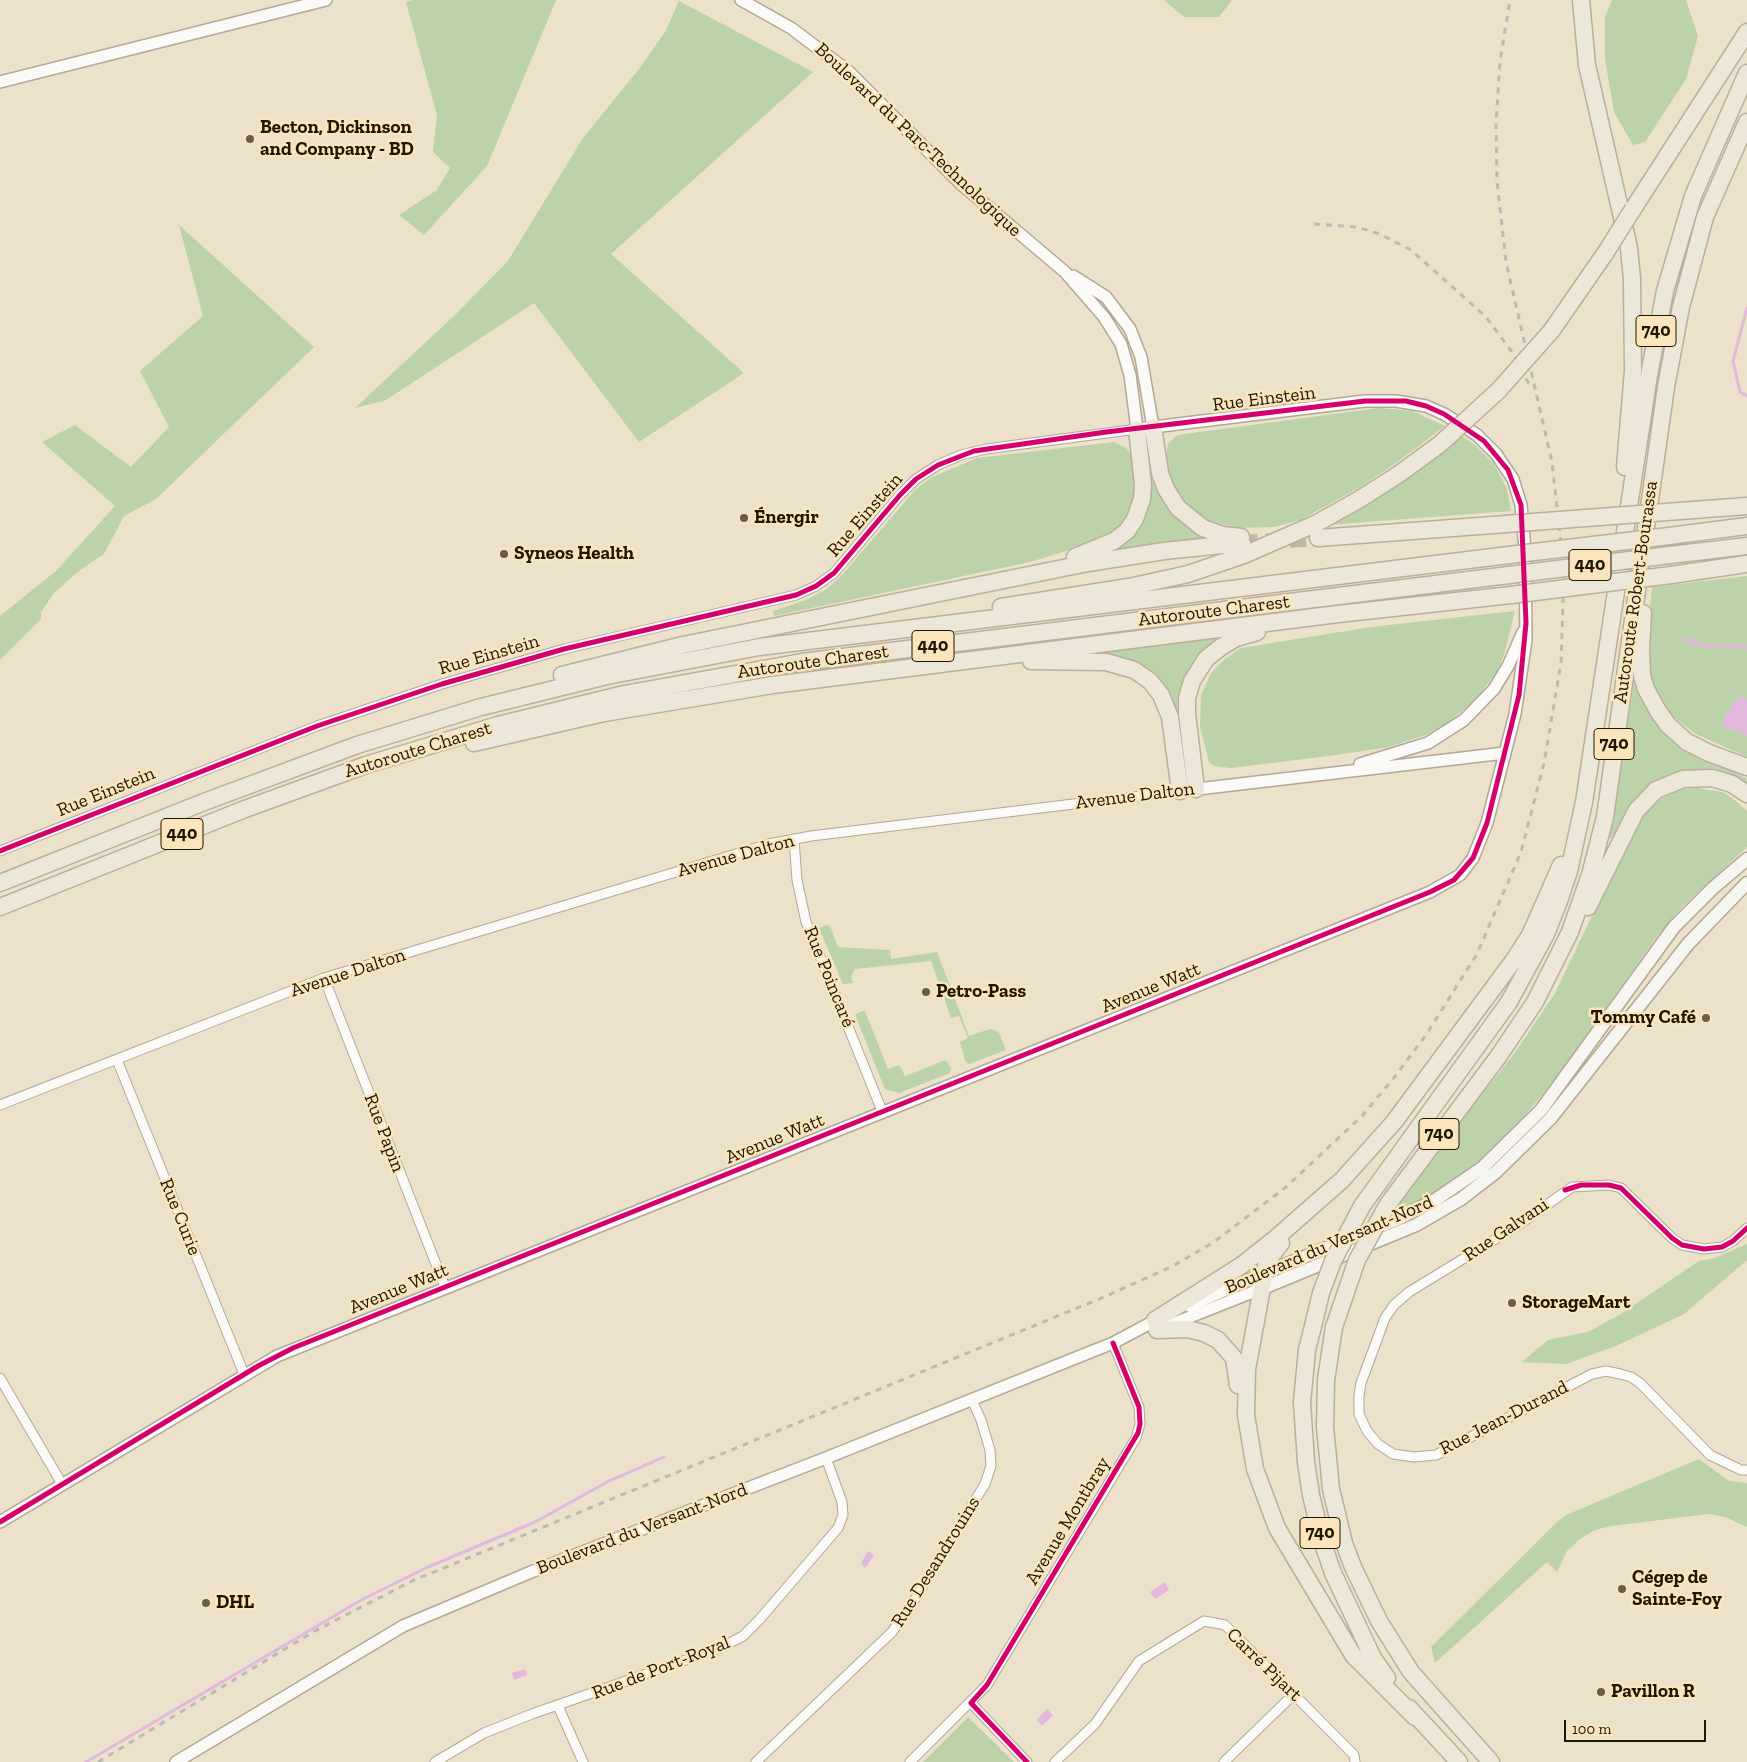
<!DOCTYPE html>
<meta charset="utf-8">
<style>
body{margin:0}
#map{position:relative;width:1747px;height:1762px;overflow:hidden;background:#ece1ca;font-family:"Zilla Slab",serif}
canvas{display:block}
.scale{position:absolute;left:1564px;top:1720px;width:142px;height:22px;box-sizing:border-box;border:2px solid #1f1603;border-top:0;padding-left:6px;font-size:15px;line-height:18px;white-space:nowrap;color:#1f1603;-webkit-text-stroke:4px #fae5bc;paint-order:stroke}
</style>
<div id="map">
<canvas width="1747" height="1762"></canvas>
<div class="scale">100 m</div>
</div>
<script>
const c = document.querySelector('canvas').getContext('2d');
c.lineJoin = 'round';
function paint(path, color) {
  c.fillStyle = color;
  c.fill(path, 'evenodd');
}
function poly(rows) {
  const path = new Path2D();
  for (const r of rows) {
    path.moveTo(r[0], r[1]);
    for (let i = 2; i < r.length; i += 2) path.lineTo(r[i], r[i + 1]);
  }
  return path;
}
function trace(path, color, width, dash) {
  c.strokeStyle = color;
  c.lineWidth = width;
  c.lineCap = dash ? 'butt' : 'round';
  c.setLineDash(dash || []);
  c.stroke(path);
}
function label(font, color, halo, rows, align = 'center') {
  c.font = font + ' "Zilla Slab",serif';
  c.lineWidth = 5;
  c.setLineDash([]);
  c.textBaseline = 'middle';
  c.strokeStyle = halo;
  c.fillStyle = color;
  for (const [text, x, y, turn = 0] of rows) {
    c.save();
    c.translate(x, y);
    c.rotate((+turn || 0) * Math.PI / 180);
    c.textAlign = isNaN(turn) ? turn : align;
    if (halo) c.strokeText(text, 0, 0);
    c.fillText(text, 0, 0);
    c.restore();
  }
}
paint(poly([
 [412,0,556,0,487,166,424,235,399,215,437,190,450,168,433,152,437,115,406,2],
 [1164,0,1232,0,1219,17,1184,17],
 [1612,0,1686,0,1698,36,1686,79,1645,142,1633,145,1614,112,1605,59,1605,17],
 [679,1,813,72,611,254,744,373,639,442,534,303,386,400,355,408,454,316,508,261,583,138,639,69,665,32],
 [179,225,314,347,156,499,124,516,104,554,80,570,54,593,41,612,41,619,0,660,0,616,56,571,115,506,42,442,75,425,131,467,169,427,140,371,203,316],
 [1379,408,1412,411,1445,426,1396,463,1359,488,1300,520,1274,527,1238,528,1206,520,1183,502,1169,479,1166,454,1168,444,1177,435],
 [1460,435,1474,444,1494,464,1507,489,1511,511,1328,525],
 [1114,442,1126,448,1133,456,1136,488,1130,512,1122,524,1112,534,1098,541,1030,562,774,616,773,611,806,600,827,589,843,574,915,490,932,477,977,458],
 [1154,481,1169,509,1184,524,1200,534,1200,539,1120,550,1118,545,1149,482],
 [1747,576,1747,699,1738,697,1721,724,1747,736,1747,757,1696,734,1667,712,1650,679,1647,635,1652,587],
 [1515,611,1504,655,1496,673,1475,700,1449,722,1428,734,1389,747,1329,756,1231,768,1214,766,1209,762,1200,727,1201,695,1211,673,1225,659,1241,648,1371,627],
 [1221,636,1222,639,1210,647,1182,724,1179,725,1170,698,1101,656,1100,651],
 [1634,682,1639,682,1640,690,1725,767,1747,779,1747,785,1738,779,1647,789,1627,810,1613,840,1609,838],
 [1697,788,1722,792,1731,797,1747,811,1747,847,1683,906,1658,935,1549,1087,1507,1136,1463,1174,1438,1190,1395,1213,1393,1211,1415,1178,1514,1054,1554,995,1638,820,1662,798,1683,789],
 [826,925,830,926,838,947,890,950,891,959,937,952,969,1036,990,1029,995,1030,999,1033,1006,1050,969,1064,965,1061,960,1042,968,1038,959,1016,951,1018,931,961,855,969,851,977,853,983,843,984,819,928],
 [862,1011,865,1011,888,1069,899,1065,905,1076,946,1060,951,1069,950,1073,899,1093,885,1089,855,1015],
 [1747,1244,1747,1260,1684,1314,1616,1346,1566,1364,1522,1362,1548,1340,1588,1332,1619,1315,1699,1261,1715,1258],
 [1699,1459,1729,1481,1747,1483,1747,1527,1725,1517,1709,1514,1611,1526,1595,1530,1580,1539,1567,1551,1557,1572,1547,1562,1435,1663,1431,1647,1557,1522,1566,1515],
 [968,1717,1014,1762,923,1762]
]), '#bbd2aa');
paint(poly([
 [1738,697,1747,699,1747,736,1721,724],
 [868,1551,874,1555,866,1567,864,1567,861,1563],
 [1165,1582,1169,1590,1155,1599,1150,1592],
 [525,1669,527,1675,514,1680,512,1673],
 [1047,1709,1053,1715,1042,1726,1037,1720]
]), '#e2b9dc');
trace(poly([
 [1747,308,1733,361,1740,392,1747,396],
 [1683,639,1708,646,1747,647],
 [86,1762,363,1599,428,1567,535,1522,607,1482,664,1457]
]), '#e2b9dc', 3);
trace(poly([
 [1242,543,1318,538]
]), '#c3b8a2', 16, [16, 8]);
const minor = poly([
 [794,839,797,880,806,922,882,1111],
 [0,851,317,726,442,684,564,649,796,595,816,586,834,573,900,495,916,479,938,465,961,455,986,449,1137,429],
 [324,978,445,1287],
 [117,1060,244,1374],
 [0,1105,324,978,769,844,811,836,1180,791],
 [1747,1228,1733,1241,1722,1247,1704,1249,1682,1245,1672,1238,1621,1188,1609,1185,1572,1187,1520,1224,1409,1292,1394,1305,1385,1318,1361,1383,1359,1396,1359,1414,1367,1431,1378,1444,1393,1454,1414,1457,1436,1455,1592,1374,1606,1371,1620,1374,1631,1377,1640,1383,1710,1455,1741,1470,1747,1470],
 [0,1378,62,1484],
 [971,1703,1027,1762],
 [558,1706,583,1762],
 [435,1762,484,1733,532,1714,720,1648,743,1636,759,1620,838,1528,843,1515,842,1502,826,1458],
 [756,1762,892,1632,915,1599,985,1484,991,1466,990,1450,981,1420,972,1400],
 [910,1762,987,1685,1136,1438,1140,1424,1139,1407,1113,1343],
 [1055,1762,1095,1724,1139,1661,1204,1621,1225,1625,1354,1755,1355,1762],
 [1224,1762,1294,1694]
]);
const tertiary = poly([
 [0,82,326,0],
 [1073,276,1106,297,1130,329,1141,357,1153,427],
 [1360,764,1428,743,1464,720,1494,689,1508,666,1523,632],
 [1189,790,1505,753],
 [1189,1306,1265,1273],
 [1167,1326,1263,1288],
 [0,1522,277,1356,1430,892,1460,875,1473,858,1487,823,1515,714,1526,640,1525,550,1521,505,1513,479,1496,454,1477,435,1444,414,1426,406,1396,401,1365,401,1137,429,1130,375,1121,344,1104,317,1065,272,961,184,848,71,791,28,741,0],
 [176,1762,403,1626,531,1572,826,1458,1113,1343,1160,1318]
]);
const secondary = poly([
 [1265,1273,1398,1219,1435,1200,1482,1168,1541,1110,1674,927,1713,888,1747,859],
 [1263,1288,1416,1225,1461,1199,1496,1172,1550,1119,1688,944,1747,883]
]);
const motorway = poly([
 [1581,0,1587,65,1629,248,1632,279,1633,371,1625,467],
 [1633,209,1747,32],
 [1552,330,1606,252],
 [1153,427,1160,473,1166,489,1178,508,1203,528,1223,535,1241,537],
 [1693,510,1747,506],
 [1669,536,1747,526],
 [1318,538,1506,524],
 [1670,555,1747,546],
 [1075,557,1114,541,1127,531,1135,519,1142,499,1143,485,1137,429],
 [1671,575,1747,564],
 [1001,607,1129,587,1188,574,1244,555,1317,523,1360,499,1399,474,1440,444],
 [1643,613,1641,648,1642,676,1646,689,1658,711,1668,725,1687,742,1709,753,1747,767],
 [1031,661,1106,662,1134,670,1150,681,1161,695,1170,717,1180,791],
 [562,675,683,645,1088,563,1164,551,1242,543],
 [474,743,604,713,773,685,1338,614,1511,595],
 [1196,789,1187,714,1187,698,1192,681,1206,659,1221,647,1236,638,1257,632],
 [0,883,204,802,357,745,481,707,607,676,759,647,1509,555],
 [0,907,245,809,366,765,498,725,624,694,802,662,1509,575],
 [1588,907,1636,811,1656,790,1683,779,1712,778,1732,784,1747,794],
 [1388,1204,1498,1057,1535,1002,1570,932,1590,875,1605,817,1666,387,1681,307,1705,217,1747,122],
 [1362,1206,1509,1002,1546,934,1559,901,1569,871,1584,802,1649,375,1665,291,1693,196,1747,73],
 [1281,1243,1267,1261,1247,1369,1246,1415,1255,1469,1277,1528,1353,1655,1415,1717],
 [1155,1320,1242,1265,1276,1238,1342,1180,1394,1122,1514,960,1530,935,1561,865],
 [1313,1326,1307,1350,1302,1402,1306,1462,1311,1495,1322,1541,1333,1573,1373,1658,1387,1678],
 [1334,1327,1326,1380,1325,1427,1331,1489,1344,1543,1353,1567,1379,1621,1411,1672,1491,1762],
 [1157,1330,1187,1329,1204,1333,1218,1340,1234,1358,1238,1385],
 [1409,1708,1459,1762]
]);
trace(minor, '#b2a895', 11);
trace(tertiary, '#b2a895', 14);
trace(secondary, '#b2a895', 15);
trace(motorway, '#bab09a', 19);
trace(minor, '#fcfaf7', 9);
trace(tertiary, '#fcfaf7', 11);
trace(secondary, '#f7f5ef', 12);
trace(motorway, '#ede7da', 16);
trace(poly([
 [1314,224,1357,227,1380,234,1411,250,1486,317,1512,352,1530,386],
 [98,1762,313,1632,412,1581,1104,1297,1173,1266,1214,1242,1286,1187,1362,1116,1393,1079,1426,1035,1477,954,1521,852,1544,763,1561,663,1564,573,1552,462,1506,262,1497,181,1496,124,1500,61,1510,0]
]), '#bcbab4', 3, [6, 6]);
const motorwayBridge = poly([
 [1606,252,1633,209],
 [1440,444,1499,390,1552,330],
 [1506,524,1693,510],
 [1509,555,1669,536],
 [1509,575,1670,555],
 [1511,595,1671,575],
 [1313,1326,1321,1293,1333,1261,1362,1206],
 [1334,1327,1357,1260,1388,1204]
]);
trace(motorwayBridge, '#bab09a', 19, []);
trace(motorwayBridge, '#ede7da', 16);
trace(poly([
 [0,851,317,726,442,684,564,649,796,595,816,586,834,573,900,495,916,479,938,465,974,451,1106,432,1365,401,1406,401,1426,406,1444,414,1484,441,1508,470,1521,505,1526,623,1519,695,1487,823,1473,858,1454,880,1430,892,293,1348,258,1366,0,1522],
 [1565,1190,1581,1185,1609,1185,1621,1188,1672,1238,1682,1245,1704,1249,1722,1247,1733,1241,1747,1228],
 [1027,1762,971,1703,987,1685,1138,1433,1140,1424,1139,1407,1113,1343]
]), '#d6006c', 5);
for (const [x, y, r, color] of [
 [250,139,5,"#675d49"],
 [744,518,5,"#675d49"],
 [504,554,5,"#675d49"],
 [926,992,5,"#675d49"],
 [1706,1018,5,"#675d49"],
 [1512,1303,5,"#675d49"],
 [1622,1589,5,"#675d49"],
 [206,1603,5,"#675d49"],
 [1601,1692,5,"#675d49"]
]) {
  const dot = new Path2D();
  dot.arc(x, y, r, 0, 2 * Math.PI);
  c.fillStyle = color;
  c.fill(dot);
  trace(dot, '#fae5bc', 2);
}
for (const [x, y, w] of [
 [1656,331,40],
 [1590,565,42],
 [933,646,42],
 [1614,744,40],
 [182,834,42],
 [1439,1134,40],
 [1320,1533,40]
]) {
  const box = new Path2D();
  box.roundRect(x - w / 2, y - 15.5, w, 31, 4);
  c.fillStyle = '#fae5bc';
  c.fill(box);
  trace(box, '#1f1603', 1);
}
label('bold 18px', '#1f1603', null, [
 ["740",1656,331],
 ["440",1590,565],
 ["440",933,646],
 ["740",1614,744],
 ["440",182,834],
 ["740",1439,1134],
 ["740",1320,1533]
]);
label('bold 19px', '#1f1603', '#fae5bc', [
 ["Becton, Dickinson",260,128],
 ["and Company - BD",260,150],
 ["Énergir",754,518],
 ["Syneos Health",514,554],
 ["Petro-Pass",936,992],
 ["Tommy Café",1696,1018,"right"],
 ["StorageMart",1522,1303],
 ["Cégep de",1632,1578],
 ["Sainte-Foy",1632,1600],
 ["DHL",216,1603],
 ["Pavillon R",1611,1692]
], 'left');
label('19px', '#1f1603', '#fae5bc', [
 ["Boulevard du Parc-Technologique",918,140,43],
 ["Rue Einstein",1264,399,-7],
 ["Rue Einstein",865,515,-49],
 ["Autoroute Robert-Bourassa",1636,592,-82],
 ["Autoroute Charest",1214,611,-7],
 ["Rue Einstein",489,655,-16],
 ["Autoroute Charest",813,662,-8],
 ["Autoroute Charest",418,750,-17],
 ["Rue Einstein",106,792,-22],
 ["Avenue Dalton",1135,796,-7],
 ["Avenue Dalton",736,856,-15],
 ["Avenue Dalton",348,973,-18],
 ["Rue Poincaré",829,977,68],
 ["Avenue Watt",1151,988,-22],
 ["Rue Papin",384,1133,69],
 ["Avenue Watt",775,1139,-22],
 ["Rue Curie",180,1217,68],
 ["Rue Galvani",1506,1230,-34],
 ["Boulevard du Versant-Nord",1329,1245,-23],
 ["Avenue Watt",399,1289,-22],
 ["Rue Jean-Durand",1504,1418,-27],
 ["Avenue Montbray",1068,1521,-59],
 ["Boulevard du Versant-Nord",642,1529,-21],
 ["Rue Desandrouins",936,1562,-58],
 ["Carré Pijart",1264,1665,44],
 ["Rue de Port-Royal",661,1668,-21]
]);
</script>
